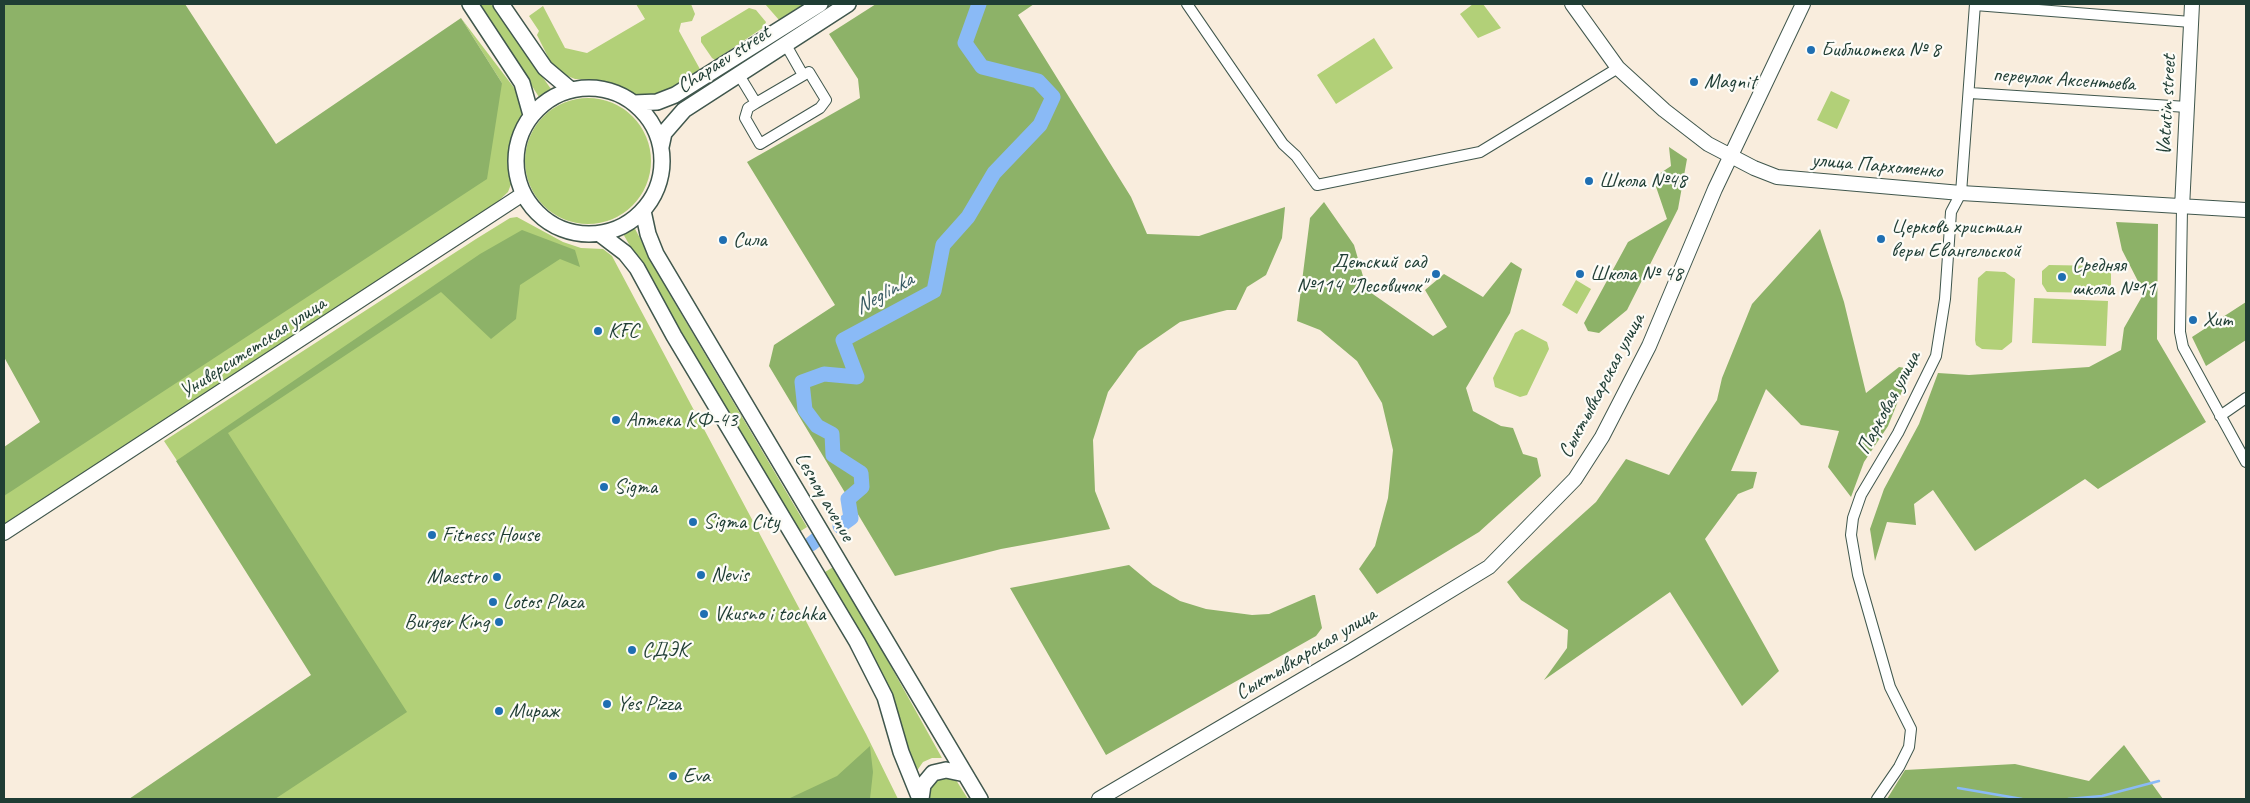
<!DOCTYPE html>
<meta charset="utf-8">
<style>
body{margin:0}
#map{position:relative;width:2250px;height:803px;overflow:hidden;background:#f9eddd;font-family:Caveat,sans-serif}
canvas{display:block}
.frame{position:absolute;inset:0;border:5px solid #1f3d34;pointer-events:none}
</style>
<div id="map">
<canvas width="2250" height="803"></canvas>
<div class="frame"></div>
</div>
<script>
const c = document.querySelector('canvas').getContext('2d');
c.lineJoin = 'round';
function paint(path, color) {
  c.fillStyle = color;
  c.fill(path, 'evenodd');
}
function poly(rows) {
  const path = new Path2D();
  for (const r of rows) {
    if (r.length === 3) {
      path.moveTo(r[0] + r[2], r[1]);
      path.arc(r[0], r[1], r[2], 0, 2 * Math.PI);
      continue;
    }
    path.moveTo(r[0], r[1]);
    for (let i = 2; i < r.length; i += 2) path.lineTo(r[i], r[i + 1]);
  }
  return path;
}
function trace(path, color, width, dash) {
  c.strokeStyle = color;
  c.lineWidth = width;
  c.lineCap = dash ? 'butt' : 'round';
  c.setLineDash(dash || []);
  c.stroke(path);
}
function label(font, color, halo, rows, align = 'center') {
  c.font = font + ' Caveat,sans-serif';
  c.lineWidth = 4.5;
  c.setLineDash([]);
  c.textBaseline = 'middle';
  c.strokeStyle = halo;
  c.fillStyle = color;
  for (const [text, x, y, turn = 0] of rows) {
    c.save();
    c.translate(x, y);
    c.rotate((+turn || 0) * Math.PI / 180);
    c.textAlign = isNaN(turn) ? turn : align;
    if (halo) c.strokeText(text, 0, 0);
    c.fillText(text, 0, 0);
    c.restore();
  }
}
paint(poly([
 [479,4,491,4,551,89,539,97],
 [636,4,691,4,695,14,692,21,681,23,679,31,701,71,671,89,659,94,646,94,643,98,604,81,575,79,560,73,550,61,537,35,539,31,529,16,543,6,565,48,587,53,645,19],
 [765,4,804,4,779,20],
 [1473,4,1483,4,1501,28,1478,38,1460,14],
 [749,8,756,10,766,22,764,27,715,60,712,58,701,42,701,37],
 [461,18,515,89,522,108,522,117,513,136,510,161,513,179,508,192,491,208,4,525,4,496,502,83],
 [1374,38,1393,68,1336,104,1317,75],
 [1831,91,1850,100,1837,129,1817,120],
 [588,161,63],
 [517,217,563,242,581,248,603,249,612,256,866,734,898,799,146,799,318,674,164,441,476,239,510,218],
 [633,225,669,293,807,527,796,534,622,232],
 [2049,265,2105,266,2111,271,2111,289,2102,293,2047,292,2042,284,2042,271],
 [1986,271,2005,272,2015,279,2012,342,2002,350,1982,349,1976,345,1975,340,1978,278],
 [1576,280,1591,289,1577,314,1562,305],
 [2034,298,2108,301,2106,346,2032,343],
 [1522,329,1547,342,1549,349,1527,395,1520,397,1495,387,1493,378,1515,333],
 [835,566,942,758,932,758,923,762,914,775,888,693,825,572],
 [942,774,956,780,968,799,925,799,925,783]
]), '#b2d078');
paint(poly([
 [4,4,185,4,276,144,461,18,502,83,487,179,4,496,4,447,40,422,4,357],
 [876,4,1034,4,1018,15,1131,197,1147,234,1199,236,1285,207,1282,238,1266,275,1247,287,1236,310,1227,310,1180,322,1138,351,1108,392,1093,440,1095,491,1110,529,1001,549,895,576,769,366,774,345,835,305,747,162,860,98,858,79,829,34],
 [1669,147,1687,159,1678,209,1627,310,1599,333,1588,331,1584,323,1628,242,1667,219,1653,178,1671,166],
 [1324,202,1354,245,1367,290,1433,336,1447,327,1425,290,1444,274,1483,297,1511,262,1522,269,1510,313,1466,388,1473,411,1501,426,1513,428,1523,454,1537,458,1541,476,1479,532,1377,594,1359,569,1375,546,1388,498,1393,450,1382,403,1357,361,1320,330,1297,321,1310,218],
 [2116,222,2158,224,2157,339,2206,422,2098,489,2085,479,1975,551,1933,490,1914,504,1916,525,1887,522,1875,561,1870,529,1884,489,1919,424,1938,373,1969,375,2089,367,2121,350,2124,328,2144,293,2122,250],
 [1820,229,1844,302,1866,393,1899,367,1911,369,1888,426,1864,462,1851,497,1828,467,1839,431,1801,425,1766,389,1731,471,1757,472,1753,488,1738,494,1705,539,1779,671,1742,706,1670,592,1544,680,1567,648,1568,630,1521,600,1507,582,1596,502,1626,459,1669,475,1717,400,1722,378,1752,304],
 [522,230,575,250,580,267,560,259,520,285,516,319,491,339,441,292,228,433,407,712,275,799,129,799,311,675,176,461,480,254],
 [2246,302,2246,340,2206,366,2192,337],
 [1129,565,1153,585,1180,601,1206,609,1252,615,1269,614,1313,595,1315,595,1322,628,1316,636,1106,755,1010,588],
 [2124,745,2163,799,1887,799,1905,770,2015,764,2089,781],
 [870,746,873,772,870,799,788,799,837,776]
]), '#8db268');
trace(poly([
 [1958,788,2022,799],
 [2068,799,2102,796,2159,781]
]), '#8abaf6', 2.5);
trace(poly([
 [840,526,851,518,848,499,862,487,861,473,833,455,832,434,817,426,805,410,802,382,824,374,857,377,843,340,934,291,943,245,968,217,994,173,1040,125,1053,97,1038,81,982,67,965,43,979,4],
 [811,544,817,539]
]), '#8abaf6', 15);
const street = poly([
 [1187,4,1283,144,1296,156,1317,185,1480,152,1618,68],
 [1975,5,2191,22],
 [786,45,803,75],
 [739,75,756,103,809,72,826,100,820,108,760,144,745,118,748,108,756,103],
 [1970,93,2187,107],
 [2182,208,2180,332,2183,347,2246,462],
 [2220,416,2246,398],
 [1877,799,1899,767,1909,747,1911,729,1890,687,1858,575,1851,535,1853,518,1861,495,1898,433,1936,356,1945,299,1951,212,1961,193,1975,4]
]);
const secondary = poly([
 [1572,4,1618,68,1664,110,1708,144,1754,168,1777,177,1961,193,2246,210],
 [2182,208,2192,4],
 [4,533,523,194],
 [1099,799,1351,651,1489,567,1575,479,1602,437,1649,346,1715,189,1803,4]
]);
const primary = poly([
 [470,4,522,83,531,115],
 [501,4,545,68,571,90],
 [589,161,73],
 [634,103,657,102,675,95,820,4],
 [661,147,664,133,684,110,848,4],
 [643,211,648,234,656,254,980,799],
 [600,234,625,253,637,268,674,336,857,642,885,697,901,752,920,799],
 [921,799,923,785,933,773,946,770,965,774]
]);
trace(street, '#40574d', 12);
trace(secondary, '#40574d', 16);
trace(primary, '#40574d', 18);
trace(street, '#fff', 10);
trace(secondary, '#fff', 14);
trace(primary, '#fff', 15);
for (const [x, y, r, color] of [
 [1811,50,5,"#1f6fb2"],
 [1694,82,5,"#1f6fb2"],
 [1589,181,5,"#1f6fb2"],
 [1881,239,5,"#1f6fb2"],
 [723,240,5,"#1f6fb2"],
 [1436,274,5,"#1f6fb2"],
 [1580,274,5,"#1f6fb2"],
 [2062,277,5,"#1f6fb2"],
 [2193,320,5,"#1f6fb2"],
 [598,331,5,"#1f6fb2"],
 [616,420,5,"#1f6fb2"],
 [604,487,5,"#1f6fb2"],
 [693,522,5,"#1f6fb2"],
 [432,535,5,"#1f6fb2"],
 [701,575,5,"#1f6fb2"],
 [497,577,5,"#1f6fb2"],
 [493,602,5,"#1f6fb2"],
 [704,614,5,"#1f6fb2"],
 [499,622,5,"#1f6fb2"],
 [632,650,5,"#1f6fb2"],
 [607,704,5,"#1f6fb2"],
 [499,711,5,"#1f6fb2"],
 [673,776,5,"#1f6fb2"]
]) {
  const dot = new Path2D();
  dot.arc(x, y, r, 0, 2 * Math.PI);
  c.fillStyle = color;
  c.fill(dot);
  trace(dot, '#fdfcf7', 2);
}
label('21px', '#1f3d34', '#fdfcf7', [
 ["Библиотека № 8",1821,50],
 ["Magnit",1704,82],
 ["Школа №48",1599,181],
 ["Церковь христиан",1891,227],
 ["веры Евангельской",1891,251],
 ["Сила",733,240],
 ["Детский сад",1426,262,"right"],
 ["№114 \"Лесовичок\"",1426,286,"right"],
 ["Средняя",2072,265],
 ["школа №11",2072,289],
 ["Школа № 48",1590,274],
 ["Хит",2203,320],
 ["KFC",608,331],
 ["Аптека КФ-43",626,420],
 ["Sigma",614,487],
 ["Sigma City",703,522],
 ["Fitness House",442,535],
 ["Nevis",711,575],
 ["Maestro",487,577,"right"],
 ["Lotos Plaza",503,602],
 ["Vkusno i tochka",714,614],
 ["Burger King",489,622,"right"],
 ["СДЭК",642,650],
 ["Yes Pizza",617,704],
 ["Мираж",509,711],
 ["Eva",683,776]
], 'left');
label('21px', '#1f3d34', '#fdfcf7', [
 ["Chapaev street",724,60,-33],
 ["переулок Аксентьева",2064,80,4],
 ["Vatutin street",2167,105,-87],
 ["улица Пархоменко",1877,166,5],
 ["Университетская улица",253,348,-33],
 ["Сыктывкарская улица",1602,386,-62],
 ["Парковая улица",1889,403,-62],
 ["Lesnoy avenue",824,497,60],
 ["Сыктывкарская улица",1306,654,-31]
]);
label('italic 22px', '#3a5c64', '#fdfcf7', [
 ["Neglinka",884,294,-29]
]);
</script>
